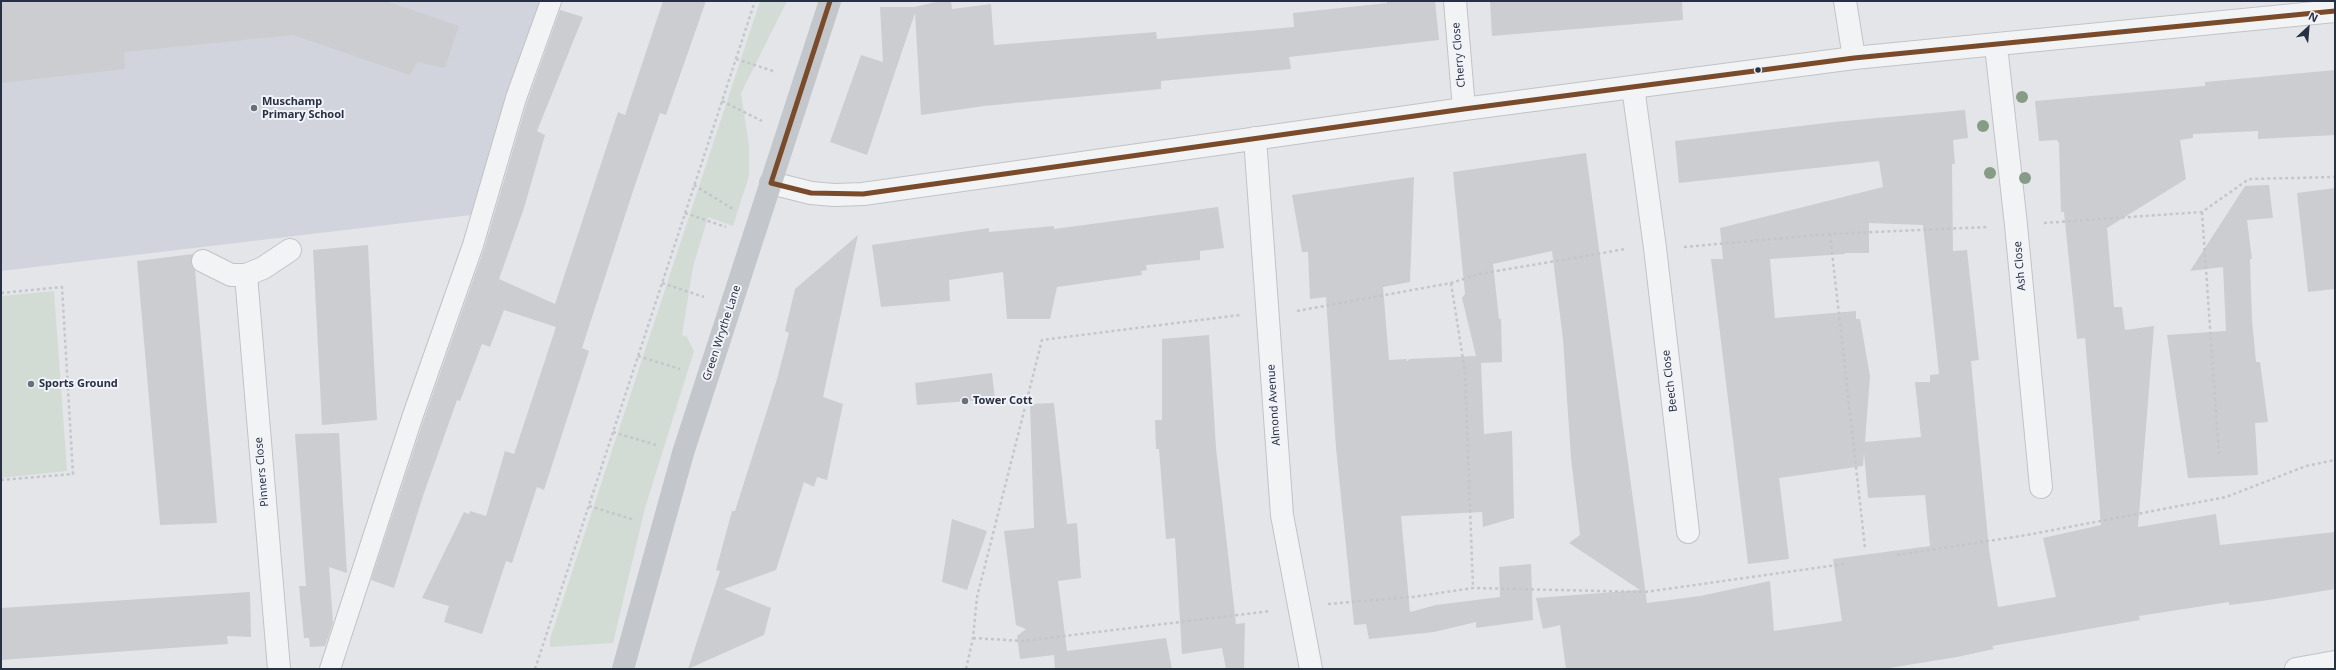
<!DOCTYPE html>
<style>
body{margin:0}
#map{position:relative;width:2336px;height:670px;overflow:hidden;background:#e3e5e9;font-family:"Noto Sans",sans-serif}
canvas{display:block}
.frame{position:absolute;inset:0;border:2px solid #283143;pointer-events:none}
.north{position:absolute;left:2288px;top:8px;width:40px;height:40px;-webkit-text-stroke:3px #f1f3f8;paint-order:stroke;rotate:26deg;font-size:11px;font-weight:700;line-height:16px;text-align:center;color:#283143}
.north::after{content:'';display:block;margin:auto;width:14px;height:18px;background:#283143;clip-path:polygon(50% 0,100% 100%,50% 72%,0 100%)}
</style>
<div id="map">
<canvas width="2336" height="670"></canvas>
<div class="frame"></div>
<div class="north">N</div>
</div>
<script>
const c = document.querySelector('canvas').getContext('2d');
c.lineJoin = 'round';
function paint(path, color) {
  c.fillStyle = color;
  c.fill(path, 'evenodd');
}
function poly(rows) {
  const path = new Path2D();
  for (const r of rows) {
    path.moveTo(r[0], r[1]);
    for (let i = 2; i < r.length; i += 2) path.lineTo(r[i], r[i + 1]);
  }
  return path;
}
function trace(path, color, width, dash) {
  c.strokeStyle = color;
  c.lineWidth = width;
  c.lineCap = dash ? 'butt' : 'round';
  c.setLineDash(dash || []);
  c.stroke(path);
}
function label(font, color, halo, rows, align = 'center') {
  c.font = font + ' "Noto Sans",sans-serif';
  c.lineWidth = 4;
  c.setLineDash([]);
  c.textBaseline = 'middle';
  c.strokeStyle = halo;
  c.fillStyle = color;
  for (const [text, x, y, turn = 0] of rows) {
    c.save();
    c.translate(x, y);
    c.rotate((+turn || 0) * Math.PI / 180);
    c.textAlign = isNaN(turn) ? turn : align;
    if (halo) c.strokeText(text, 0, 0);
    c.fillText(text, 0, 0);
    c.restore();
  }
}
paint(poly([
 [1,1,544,1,471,215,1,271]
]), '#d1d4dc');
paint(poly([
 [760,1,787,1,741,93,749,145,749,176,733,226,708,217,693,267,682,335,687,337,694,351,645,508,613,643,550,647,550,639],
 [54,291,67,471,1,478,1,296]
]), '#d3dcd4');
paint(poly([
 [1,1,386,1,459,26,445,68,417,62,410,75,293,35,124,52,125,69,1,83],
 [663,1,706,1,666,115,660,113,634,188,582,348,589,351,544,490,537,487,512,563,506,561,482,634,444,622,449,606,422,598,464,512,469,514,470,511,486,516,505,451,514,454,556,327,504,310,490,347,482,344,460,401,457,400,423,496,394,588,371,580,424,419,484,249,527,102,560,10,583,17,537,131,545,135,524,208,499,279,555,304,618,112,625,115],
 [941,1,951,1,952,9,991,4,994,45,1156,32,1157,39,1294,27,1293,13,1387,3,1387,1,1435,1,1439,40,1289,57,1291,69,1161,81,1161,89,984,106,921,115,915,13,867,155,830,142,861,55,883,62,880,7,914,7],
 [1490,1,1682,1,1683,20,1492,36],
 [2335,70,2335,135,2258,139,2258,131,2193,134,2193,138,2180,140,2186,179,2107,228,2114,307,2122,307,2125,330,2154,326,2138,527,2216,514,2220,545,2335,532,2335,589,2262,601,2229,605,2229,602,2139,616,2140,620,1992,646,1994,649,1957,657,1883,669,1566,669,1560,625,1543,629,1536,598,1640,590,1569,543,1580,535,1571,458,1563,339,1552,251,1493,264,1499,319,1501,319,1502,359,1502,362,1481,363,1484,434,1512,431,1514,518,1483,527,1482,512,1401,516,1410,612,1436,605,1500,597,1499,567,1531,564,1533,620,1476,628,1476,622,1434,632,1369,639,1366,624,1354,625,1336,448,1326,297,1310,299,1308,252,1302,252,1292,195,1414,177,1410,282,1383,287,1389,360,1407,359,1407,362,1409,359,1476,356,1462,298,1465,294,1453,172,1586,153,1647,603,1700,596,1770,581,1774,631,1842,621,1833,559,1930,546,1925,495,1868,498,1864,453,1863,466,1779,478,1789,559,1748,564,1711,259,1723,259,1720,228,1883,187,1879,161,1679,183,1675,141,1834,122,1965,110,1968,138,1953,140,1955,164,1952,164,1953,251,1967,250,1979,360,1971,361,1989,549,1998,607,2056,597,2043,538,2101,525,2085,338,2077,339,2064,212,2061,212,2059,143,2057,140,2039,141,2035,101,2205,86,2205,82],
 [1869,223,1923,225,1939,374,1930,375,1930,382,1915,382,1921,437,1865,442,1870,376,1860,319,1856,319,1856,311,1775,318,1770,259,1845,254,1845,253,1869,253],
 [2269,185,2273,218,2247,220,2252,259,2250,259,2252,320,2256,362,2260,362,2268,422,2255,423,2258,475,2188,478,2167,335,2226,331,2223,267,2190,271,2245,186],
 [2335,188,2335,289,2308,292,2297,193],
 [1218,207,1224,248,1200,251,1200,260,1146,265,1147,270,1141,271,1142,275,1057,287,1050,319,1007,319,1003,272,949,280,950,301,881,307,872,245,989,228,989,232,1054,226,1054,229],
 [858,235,823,397,843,404,827,480,817,477,814,487,804,482,776,570,724,589,771,608,764,635,688,669,720,571,716,570,732,511,735,511,777,379,789,333,785,331,795,289],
 [368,245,377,420,322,425,313,250],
 [193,254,191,262,195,270,217,523,160,525,137,261],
 [1209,335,1216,448,1236,624,1245,623,1244,669,1226,669,1222,648,1182,654,1175,538,1166,539,1159,449,1156,449,1155,420,1162,420,1162,339],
 [992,373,995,399,917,405,915,383],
 [1054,403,1067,524,1077,523,1081,578,1058,581,1067,651,1166,638,1172,669,1055,669,1054,655,1020,659,1017,636,1026,629,1016,625,1004,531,1034,528,1030,404],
 [339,433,347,573,329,567,333,623,325,646,310,647,309,638,304,638,299,586,306,586,295,434],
 [952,519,987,531,967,590,942,582],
 [250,592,251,637,227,636,228,644,1,660,1,608]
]), '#cbcdd1');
const lane = poly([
 [330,669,413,415,473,245,516,98,551,1]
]);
const street = poly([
 [1455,1,1464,109],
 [1845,1,1854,58],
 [1996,46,2016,225,2041,487],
 [1633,87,1655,248,1688,532],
 [1255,138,1282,515,1311,669],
 [771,183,811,193,834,195,863,194,1464,109,1854,58,2335,11],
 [203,261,231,275,246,275,263,268,290,250],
 [246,275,279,669],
 [2296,669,2335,662]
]);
trace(lane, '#c1c3c7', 22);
trace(street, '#c1c3c7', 24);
trace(poly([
 [736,59,776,72],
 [722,101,762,121],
 [694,185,733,209],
 [2202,212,2219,457],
 [685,213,726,227],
 [2044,223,2202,212,2249,179,2335,177],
 [1830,234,1865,548],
 [1684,247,1830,234,1987,227],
 [662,283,704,297],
 [1451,283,1465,372,1473,588],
 [1,293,62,287,73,474,1,480],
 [1297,311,1451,283,1479,274,1626,249],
 [638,356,680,369],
 [613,432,656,445],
 [589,506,635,520],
 [1897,555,2027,535,2226,497,2306,466,2335,460],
 [1328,604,1413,597,1473,588,1645,592,1844,564],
 [973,638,1023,641,1271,611],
 [535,669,755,1],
 [966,669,973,638,977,597,1042,340,1240,315]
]), '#c4c6cb', 2.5, [3, 3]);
trace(lane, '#f2f3f5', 20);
trace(street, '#f2f3f5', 22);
trace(poly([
 [623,669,683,453,830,1]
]), '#c3c6ca', 22);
trace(poly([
 [771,183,811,193,863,194,1464,109,1854,58,2335,11],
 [771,183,830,1]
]), '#7a4b2a', 5);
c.fillStyle = '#879c86';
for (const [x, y] of [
 [2022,97],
 [1983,126],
 [1990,173],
 [2025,178]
]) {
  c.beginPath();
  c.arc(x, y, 6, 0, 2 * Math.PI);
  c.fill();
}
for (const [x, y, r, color] of [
 [1758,70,3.5,"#283143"],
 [254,108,4,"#69707d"],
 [31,384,4,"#69707d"],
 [965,401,4,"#69707d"]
]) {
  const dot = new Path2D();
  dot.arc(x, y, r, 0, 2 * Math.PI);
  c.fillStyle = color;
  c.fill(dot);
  trace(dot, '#f1f3f8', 1.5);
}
label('11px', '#283143', '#f1f3f8', [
 ["Cherry Close",1459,55,-95],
 ["Ash Close",2020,266,-95],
 ["Green Wrythe Lane",722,333,-72],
 ["Beech Close",1670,381,-97],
 ["Almond Avenue",1274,405,-94],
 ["Pinners Close",262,472,-95]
]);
label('bold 11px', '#283143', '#f1f3f8', [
 ["Muschamp",262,102],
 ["Primary School",262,115],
 ["Sports Ground",39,384],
 ["Tower Cott",973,401]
], 'left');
</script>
